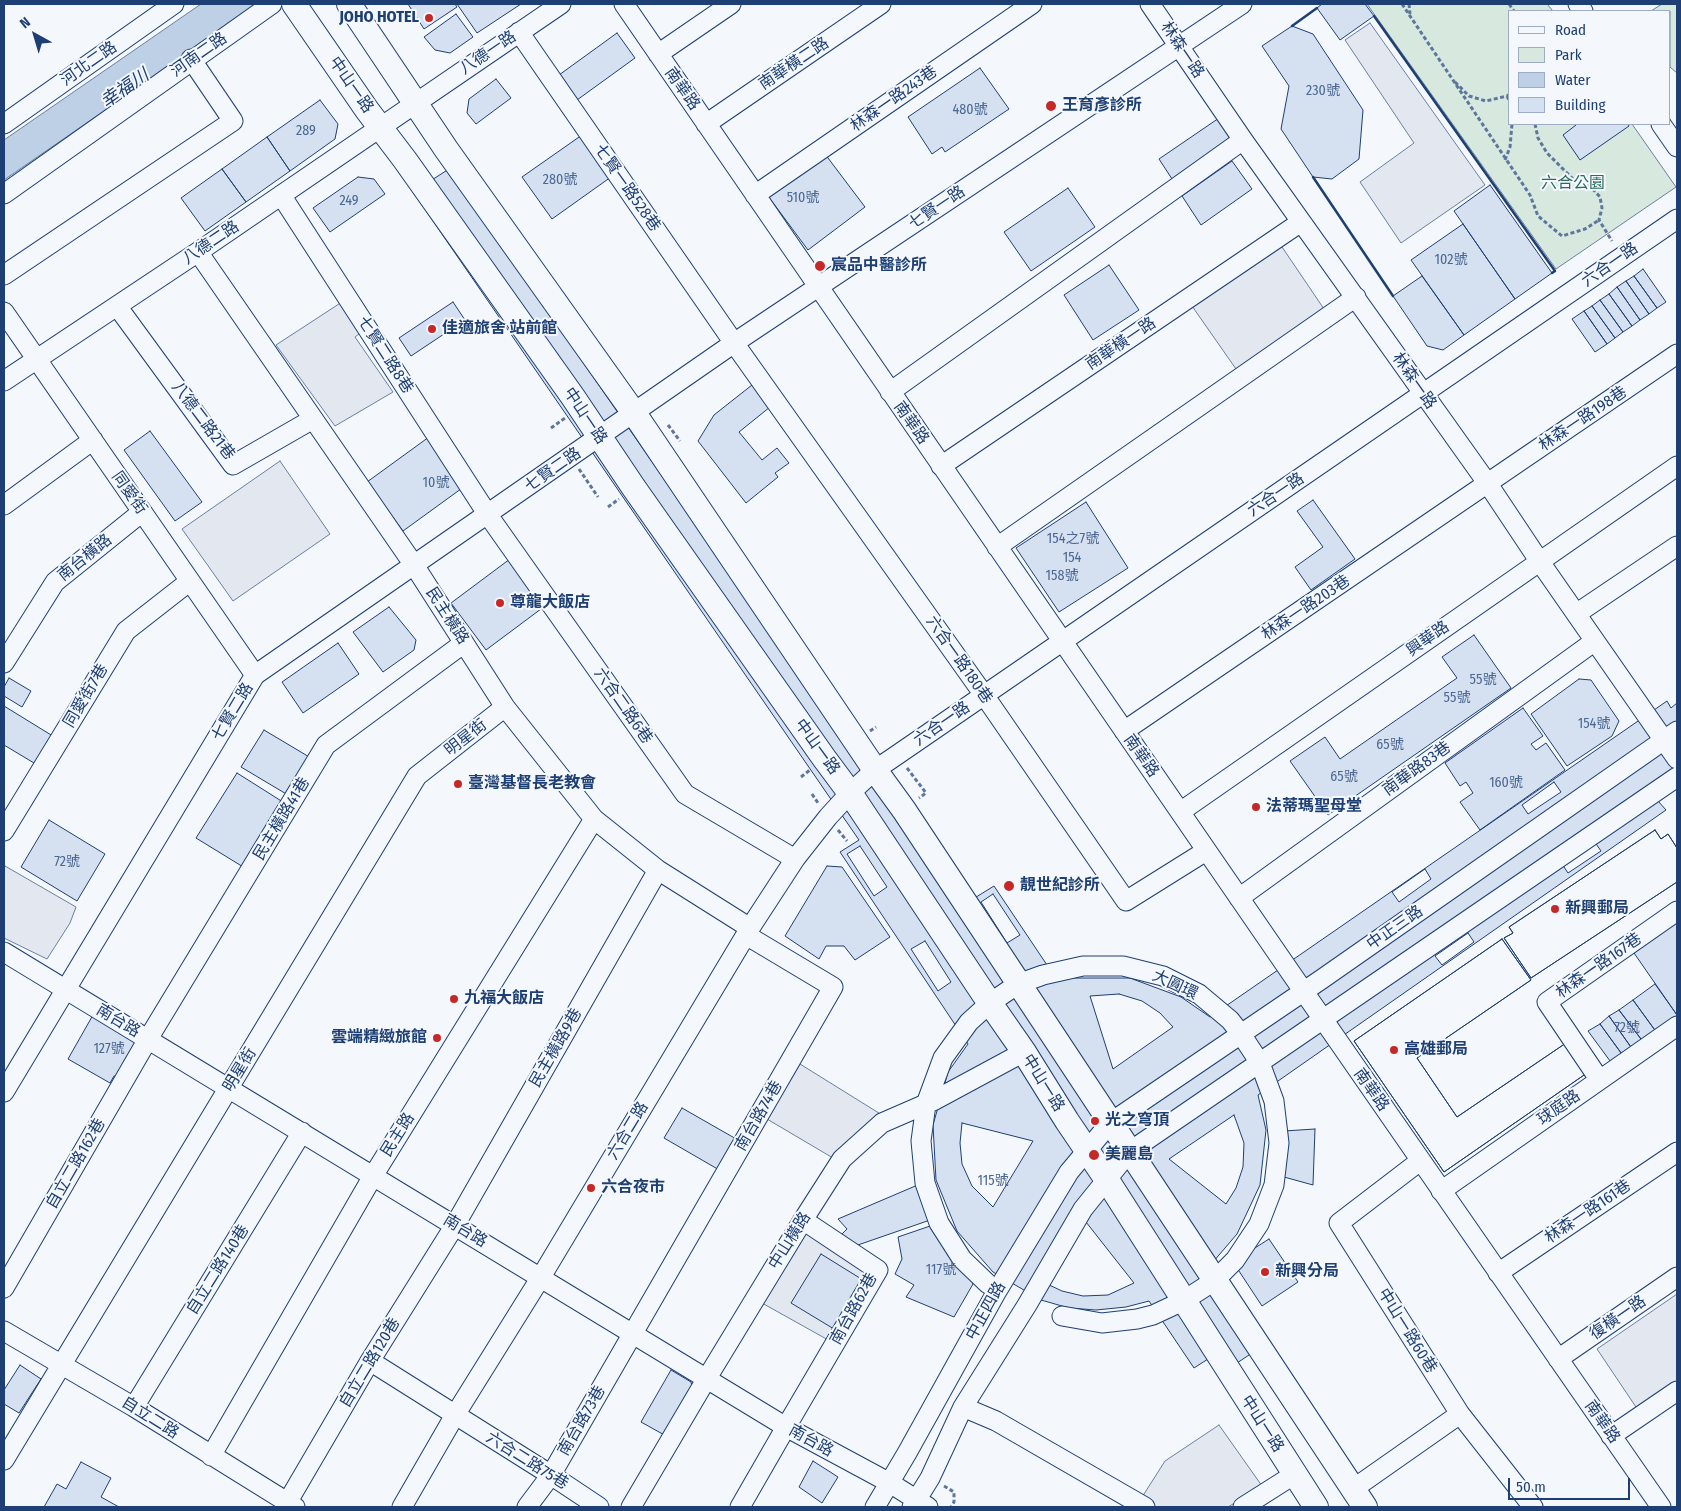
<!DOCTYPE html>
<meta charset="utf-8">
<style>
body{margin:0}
#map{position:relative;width:1681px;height:1511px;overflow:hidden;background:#f4f7fb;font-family:"Fira Sans Condensed",sans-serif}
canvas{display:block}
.frame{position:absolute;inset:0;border:5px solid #1d3f73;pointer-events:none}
.legend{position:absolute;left:1508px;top:10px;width:162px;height:115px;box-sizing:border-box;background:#f4f7fb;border:1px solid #9eadc5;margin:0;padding:6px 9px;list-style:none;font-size:15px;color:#1d3f73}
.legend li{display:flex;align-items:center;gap:10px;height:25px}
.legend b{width:25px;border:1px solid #9eadc5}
.north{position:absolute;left:10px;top:10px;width:50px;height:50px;-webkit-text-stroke:4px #f4f7fb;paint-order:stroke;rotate:321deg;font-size:14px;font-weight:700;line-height:20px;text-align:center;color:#1d3f73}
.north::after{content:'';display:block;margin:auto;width:18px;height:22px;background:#1d3f73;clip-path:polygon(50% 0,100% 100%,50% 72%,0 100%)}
.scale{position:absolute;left:1508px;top:1478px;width:122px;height:22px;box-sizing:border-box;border:2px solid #1d3f73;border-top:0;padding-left:6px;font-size:15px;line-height:18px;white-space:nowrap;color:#1d3f73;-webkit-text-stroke:4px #f4f7fb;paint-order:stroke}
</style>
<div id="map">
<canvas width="1681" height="1511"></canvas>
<div class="frame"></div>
<ul class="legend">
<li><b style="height:6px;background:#f4f7fb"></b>Road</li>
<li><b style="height:14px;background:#d7e8df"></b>Park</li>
<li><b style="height:14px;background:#bed0e5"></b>Water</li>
<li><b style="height:14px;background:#d5e0f0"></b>Building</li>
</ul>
<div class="north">N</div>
<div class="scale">50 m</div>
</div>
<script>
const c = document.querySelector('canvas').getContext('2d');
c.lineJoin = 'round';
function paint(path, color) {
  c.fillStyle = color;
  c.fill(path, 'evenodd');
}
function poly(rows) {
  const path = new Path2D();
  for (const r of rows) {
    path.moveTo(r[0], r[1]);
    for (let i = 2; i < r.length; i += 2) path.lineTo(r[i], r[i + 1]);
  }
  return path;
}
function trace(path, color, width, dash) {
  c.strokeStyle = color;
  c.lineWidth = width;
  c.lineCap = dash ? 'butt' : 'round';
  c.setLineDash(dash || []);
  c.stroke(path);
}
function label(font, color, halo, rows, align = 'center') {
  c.font = font + ' "Fira Sans Condensed","Noto Sans TC",sans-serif';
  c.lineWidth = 4;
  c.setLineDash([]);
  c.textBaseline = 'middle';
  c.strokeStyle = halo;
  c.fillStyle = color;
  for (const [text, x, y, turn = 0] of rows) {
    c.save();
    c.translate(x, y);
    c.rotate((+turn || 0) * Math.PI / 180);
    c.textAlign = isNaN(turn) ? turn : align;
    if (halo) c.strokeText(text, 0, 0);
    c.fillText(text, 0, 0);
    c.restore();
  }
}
const green = poly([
 [1367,4,1547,4,1553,11,1510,11,1510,124,1632,124,1676,187,1556,269,1367,4],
 [1662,4,1677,4,1677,73,1670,67,1670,11,1651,11,1662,4]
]);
paint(green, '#d7e8df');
trace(green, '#687fa3', 1);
const parking = poly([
 [1370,23,1485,185,1401,243,1360,182,1414,143,1345,40,1370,23],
 [1280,244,1324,309,1236,369,1192,306,1280,244],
 [345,300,363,331,355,337,393,392,335,426,276,345,345,300],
 [280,461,330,534,233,601,182,529,280,461],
 [5,866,76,907,70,923,47,959,4,938,4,869,5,866],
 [800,1064,882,1115,833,1158,767,1119,800,1064],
 [806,1231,871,1273,830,1341,762,1303,806,1231],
 [1677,1294,1677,1388,1640,1413,1597,1349,1677,1294],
 [1219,1425,1262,1486,1228,1507,1140,1507,1137,1505,1165,1461,1219,1425]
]);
paint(parking, '#e3e8f0');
trace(parking, '#687fa3', 1);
const water = poly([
 [201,4,259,4,4,180,4,140,201,4]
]);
paint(water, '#bed0e5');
trace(water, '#687fa3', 1);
const building = poly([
 [408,4,455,4,457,7,424,29,408,4],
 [457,4,521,4,477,33,457,4],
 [1322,4,1365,4,1374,16,1340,40,1317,8,1322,4],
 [456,14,473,37,450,53,435,50,424,37,456,14],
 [1292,26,1313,34,1363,110,1359,159,1332,179,1313,177,1281,129,1289,86,1262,46,1292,26],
 [617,33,635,58,577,100,559,75,617,33],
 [980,68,1009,109,945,152,942,147,932,154,908,117,980,68],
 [496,79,511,98,476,124,467,113,469,99,496,79],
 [320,100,338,124,335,139,290,171,267,137,320,100],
 [1222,116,1237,139,1174,182,1159,159,1222,116],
 [1575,124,1628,124,1629,126,1580,160,1563,135,1576,125,1575,124],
 [582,135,611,177,552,219,522,177,582,135],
 [267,137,290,171,246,202,222,169,267,137],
 [825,154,865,207,808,250,768,196,825,154],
 [1232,161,1252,189,1201,225,1182,196,1232,161],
 [222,169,246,202,205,231,181,198,222,169],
 [449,169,804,681,973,899,994,886,1047,965,1060,975,1075,978,1130,978,1181,997,1210,1017,1667,701,1671,708,1677,703,1677,770,1658,801,1666,810,1258,1095,1266,1130,1260,1185,1237,1234,1213,1262,1267,1343,1219,1375,1208,1359,1194,1368,1149,1301,1126,1307,1096,1310,1069,1308,1041,1300,993,1272,957,1231,936,1180,933,1125,948,1072,968,1044,840,852,859,840,413,192,449,169],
 [358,177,374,179,385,194,330,232,313,208,358,177],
 [1490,185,1552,273,1515,299,1454,211,1490,185],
 [1068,188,1095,227,1031,271,1004,232,1068,188],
 [1463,224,1515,299,1464,335,1411,260,1463,224],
 [1109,265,1139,310,1093,340,1064,295,1109,265],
 [1643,269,1666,302,1657,308,1634,276,1643,269],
 [1422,276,1464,335,1443,350,1427,346,1393,296,1422,276],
 [1634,276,1657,308,1649,314,1626,281,1634,276],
 [1626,281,1649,314,1640,320,1617,287,1626,281],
 [1617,287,1640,320,1632,326,1609,294,1617,287],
 [1609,294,1632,326,1623,332,1600,300,1609,294],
 [1600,300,1623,332,1615,338,1592,306,1600,300],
 [453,302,465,320,411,356,399,338,453,302],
 [1592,306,1615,338,1607,344,1584,311,1592,306],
 [1584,311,1607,344,1595,352,1572,319,1584,311],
 [752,385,770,407,739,432,762,460,777,448,789,463,775,473,778,477,746,503,698,441,714,415,752,385],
 [150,431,202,502,175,521,124,450,150,431],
 [429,437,465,486,403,531,367,482,429,437],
 [1313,500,1355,559,1311,590,1295,567,1323,547,1297,511,1313,500],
 [1086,502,1128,568,1059,612,1016,548,1086,502],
 [514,556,549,603,486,650,451,603,514,556],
 [389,607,416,640,414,650,383,672,353,632,389,607],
 [1474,635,1511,688,1328,815,1290,761,1325,737,1340,759,1457,678,1442,657,1474,635],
 [338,643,359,674,303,713,282,682,338,643],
 [9,678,31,691,22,707,4,696,4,687,9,678],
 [1579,679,1591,680,1619,721,1612,736,1567,766,1531,714,1579,679],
 [4,706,56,738,39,766,4,745,4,706],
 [1523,708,1543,736,1531,744,1536,750,1546,743,1565,770,1480,830,1460,802,1473,793,1466,782,1460,786,1445,763,1523,708],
 [264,730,321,764,298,801,241,767,264,730],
 [237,773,294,809,253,873,196,838,237,773],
 [1554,782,1561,792,1528,814,1522,805,1554,782],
 [49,820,105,854,77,901,21,867,49,820],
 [1655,830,1661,839,1668,834,1677,848,1677,882,1531,978,1504,938,1513,933,1509,927,1655,830],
 [1655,830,1661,839,1668,834,1677,848,1677,882,1531,978,1504,938,1513,933,1509,927,1655,830],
 [1594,841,1601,851,1568,873,1562,864,1594,841],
 [860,846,887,887,874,896,847,854,860,846],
 [827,866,842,867,890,937,855,960,844,946,826,946,819,959,785,936,827,866],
 [1425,869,1431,879,1399,902,1392,892,1425,869],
 [993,894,1020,935,1007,943,981,902,993,894],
 [1677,922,1677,1015,1634,953,1677,922],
 [1468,933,1474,942,1442,965,1435,956,1468,933],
 [1502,939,1531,980,1417,1058,1457,1117,1566,1043,1587,1073,1444,1172,1354,1041,1502,939],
 [1502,939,1531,980,1417,1058,1457,1117,1566,1043,1587,1073,1444,1172,1354,1041,1502,939],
 [925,941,951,982,938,991,911,949,925,941],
 [1655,984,1677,1015,1677,1019,1657,1033,1633,1000,1655,984],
 [1119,994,1142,1001,1160,1013,1173,1027,1113,1069,1090,996,1119,994],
 [1633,1000,1657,1033,1644,1043,1619,1010,1633,1000],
 [1619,1010,1644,1043,1633,1050,1609,1016,1619,1010],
 [93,1015,146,1045,129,1076,114,1076,110,1083,68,1059,93,1015],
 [1609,1016,1633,1050,1624,1057,1600,1024,1609,1016],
 [1600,1024,1624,1057,1613,1065,1588,1031,1600,1024],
 [682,1108,738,1140,721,1171,664,1138,682,1108],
 [1234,1115,1244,1143,1243,1167,1236,1188,1226,1204,1169,1159,1234,1115],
 [962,1123,1033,1141,993,1207,972,1186,962,1164,960,1143,962,1123],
 [1315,1129,1313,1185,1284,1177,1284,1131,1315,1129],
 [920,1184,933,1219,855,1246,842,1234,847,1229,838,1219,920,1184],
 [1086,1222,1134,1283,1108,1295,1083,1296,1062,1291,1045,1283,1086,1222],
 [936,1224,968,1272,973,1284,954,1317,906,1297,914,1285,895,1274,902,1259,898,1237,936,1224],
 [1269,1239,1298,1282,1262,1306,1233,1262,1269,1239],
 [821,1254,863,1280,834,1329,791,1303,821,1254],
 [20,1365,41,1379,19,1413,4,1404,4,1390,20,1365],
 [671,1370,691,1382,694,1394,668,1437,641,1422,671,1370],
 [813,1461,838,1477,822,1503,799,1487,813,1461],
 [81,1462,111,1478,101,1497,119,1507,44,1507,57,1484,66,1489,81,1462]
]);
paint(building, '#d5e0f0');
trace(building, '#1d3f73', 1);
const minor = poly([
 [624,4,1293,976,1661,1507],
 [1150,4,1243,140,1488,484,1540,562,1677,759],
 [1578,4,1583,11],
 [519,32,734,343,984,695,1126,901,1206,851],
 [658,54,731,4],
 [4,124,174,4],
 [706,124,881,4],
 [1661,124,1677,147],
 [4,194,272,4],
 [281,195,488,515,685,794,795,859],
 [755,195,1032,4],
 [198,252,414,565,505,707,594,819,658,870,750,928],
 [4,275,233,121,191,59],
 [117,306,233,465,313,419],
 [4,312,255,675],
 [4,381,198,252,561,4],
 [890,392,1243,140],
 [941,466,1301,222],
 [4,505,93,440],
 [997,547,1356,297],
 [1576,614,1677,546],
 [4,663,55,582,142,512],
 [1124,731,1677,354],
 [1180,812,1677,466],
 [4,831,126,631,190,581],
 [1239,898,1595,641],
 [4,952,786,1427,890,1483,928,1507],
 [1599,1079,1547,1002,1677,911],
 [4,1092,255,675,734,343,1242,4],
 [1441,1191,1677,1026],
 [1498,1273,1677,1152],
 [988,1284,962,1259,939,1223,925,1183,921,1141,926,1104,943,1058,969,1022,990,1003,1018,984,1043,975,1083,966,1123,966,1163,976,1199,994,1230,1020,1241,1034,1260,1063,1274,1101,1279,1143,1274,1185,1259,1224,1235,1260,1214,1281,1183,1301,1153,1315,1137,1319,1102,1323,1062,1316],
 [4,1288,148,1039,326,745,464,643],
 [4,1331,134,1407,295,1507],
 [1558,1359,1677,1277],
 [370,1361,551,1475,599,1507],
 [134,1407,302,1132],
 [963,1407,996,1421,1145,1507],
 [1460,1414,1533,1507],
 [1611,1436,1677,1391],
 [211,1456,373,1176,594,819],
 [4,1460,417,776,505,707],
 [1353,1489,1460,1414,1339,1223,1420,1161],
 [287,1503,370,1361,455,1225,658,870],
 [402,1507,455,1415,541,1277,750,928,795,859,828,817,850,793,875,770,897,755,1677,219],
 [527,1507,551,1475,833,987,746,935],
 [631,1507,707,1378,803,1220,842,1159,882,1123,935,1100,1024,1052],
 [740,1507,786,1427,878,1270,803,1220],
 [875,1507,907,1453,997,1291,1069,1172,1110,1123,1322,979,1677,731],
 [912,1507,930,1478,963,1407,1027,1305,1083,1209,1129,1152,1677,777],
 [1243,1507,1295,1474]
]);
const major = poly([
 [294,4,367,110,405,160,573,397,634,488,824,758,850,793,983,993,1024,1052,1067,1121,1107,1180,1316,1507],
 [349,4,446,149,634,413,875,770,904,810,1365,1507]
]);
trace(minor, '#1d3f73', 21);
trace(major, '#1d3f73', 26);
trace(poly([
 [1402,4,1530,195,1538,216,1562,236,1585,229,1599,220],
 [1409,4,1410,14],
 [1509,4,1514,11],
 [1455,82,1469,96,1486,101,1507,96,1510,94],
 [1507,96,1510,102],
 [1535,124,1538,138,1547,153,1574,180,1589,185,1600,197,1602,208,1599,220,1612,241],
 [1505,160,1510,147,1512,124],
 [668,425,680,441],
 [551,428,565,418],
 [579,469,598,497],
 [608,507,619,499],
 [870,731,876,727],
 [907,768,926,793,919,798],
 [801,777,810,770],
 [812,794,818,803],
 [838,830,847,841],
 [944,1486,954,1492,954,1502,951,1507]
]), '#5e769c', 3, [4, 2.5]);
trace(minor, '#f4f7fb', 19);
trace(major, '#f4f7fb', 24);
trace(poly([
 [1374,16,1555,271,1552,273],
 [1292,26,1317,8],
 [1313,177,1393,296]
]), '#1d3f73', 2.5);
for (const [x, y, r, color] of [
 [429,18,5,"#c62828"],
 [1051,106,6,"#c62828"],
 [820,266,6,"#c62828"],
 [432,329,5,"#c62828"],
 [500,603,5,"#c62828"],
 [458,784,5,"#c62828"],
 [1256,807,5,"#c62828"],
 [1009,886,6,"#c62828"],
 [1555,909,5,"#c62828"],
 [454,999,5,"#c62828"],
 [437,1038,5,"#c62828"],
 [1394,1050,5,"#c62828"],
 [1095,1121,5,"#c62828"],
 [1094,1155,6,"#c62828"],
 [591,1188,5,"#c62828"],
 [1265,1272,5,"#c62828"]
]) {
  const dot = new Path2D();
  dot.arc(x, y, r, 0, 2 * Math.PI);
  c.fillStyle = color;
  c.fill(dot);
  trace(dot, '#f4f7fb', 2);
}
label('14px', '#4b6792', null, [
 ["230號",1323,91],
 ["480號",970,110],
 ["289",306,131],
 ["280號",560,180],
 ["510號",803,198],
 ["249",349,201],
 ["102號",1451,260],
 ["10號",436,483],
 ["154之7號",1073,539],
 ["154",1072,558],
 ["158號",1062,576],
 ["55號",1483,680],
 ["55號",1457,698],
 ["154號",1594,724],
 ["65號",1390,745],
 ["65號",1344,777],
 ["160號",1506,783],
 ["72號",67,862],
 ["72號",1627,1028],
 ["127號",109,1049],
 ["115號",993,1181],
 ["117號",941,1270]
]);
label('bold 16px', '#1d3f73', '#f4f7fb', [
 ["JOHO HOTEL",419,18,"right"],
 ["王育彥診所",1062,106],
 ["宸品中醫診所",831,266],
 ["佳適旅舍 站前館",442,329],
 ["尊龍大飯店",510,603],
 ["臺灣基督長老教會",468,784],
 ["法蒂瑪聖母堂",1266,807],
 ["靚世紀診所",1020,886],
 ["新興郵局",1565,909],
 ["九福大飯店",464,999],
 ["雲端精緻旅館",427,1038,"right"],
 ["高雄郵局",1404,1050],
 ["光之穹頂",1105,1121],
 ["美麗島",1105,1155],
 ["六合夜市",601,1188],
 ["新興分局",1275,1272]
], 'left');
label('16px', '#1d3f73', '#f4f7fb', [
 ["林森一路",1182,50,56],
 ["八德一路",488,53,-34],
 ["河南二路",199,55,-35],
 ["河北二路",89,64,-35],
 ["南華橫二路",794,64,-34],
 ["中山一路",351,85,55],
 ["南華路",682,89,55],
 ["林森一路243巷",894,99,-35],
 ["七賢一路528巷",627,188,55],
 ["七賢一路",937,208,-34],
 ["八德二路",211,243,-34],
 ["六合一路",1610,265,-35],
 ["南華橫一路",1121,344,-34],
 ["七賢二路8巷",385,355,57],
 ["林森一路",1414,381,55],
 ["中山一路",585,416,56],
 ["林森一路198巷",1583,419,-34],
 ["八德二路21巷",203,421,53],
 ["南華路",911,423,55],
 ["七賢二路",553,470,-35],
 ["同愛街",129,493,55],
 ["六合一路",1276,495,-34],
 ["南台橫路",85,558,-39],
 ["林森一路203巷",1306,608,-34],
 ["民主橫路",447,616,57],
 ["興華路",1428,639,-35],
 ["六合一路180巷",959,660,55],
 ["同愛街7巷",86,696,-59],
 ["六合二路6巷",623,706,55],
 ["七賢二路",233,712,-59],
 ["六合一路",942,724,-35],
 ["明星街",466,738,-38],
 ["中山一路",817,747,54],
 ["南華路",1141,756,55],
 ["南華路83巷",1417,769,-36],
 ["民主橫路41巷",282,819,-59],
 ["中正三路",1395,928,-35],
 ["林森一路167巷",1599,966,-35],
 ["大圓環",1175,985,25],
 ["南台路",118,1021,31],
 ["民主橫路9巷",556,1048,-60],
 ["明星街",240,1070,-59],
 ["中山一路",1043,1083,58],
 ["南華路",1371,1090,55],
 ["球庭路",1559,1108,-35],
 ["南台路74巷",759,1116,-60],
 ["六合二路",628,1131,-59],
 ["民主路",398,1135,-58],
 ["自立二路162巷",76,1164,-60],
 ["林森一路161巷",1588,1212,-34],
 ["南台路",465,1231,31],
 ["中山橫路",790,1241,-58],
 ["自立二路140巷",218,1270,-58],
 ["南台路62巷",854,1309,-61],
 ["中正四路",986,1311,-61],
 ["復橫一路",1618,1318,-35],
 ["中山一路60巷",1407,1331,58],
 ["自立二路120巷",370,1363,-59],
 ["自立二路",150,1418,32],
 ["南台路73巷",582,1421,-60],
 ["南華路",1602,1422,55],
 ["中山一路",1262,1424,57],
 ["南台路",811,1441,29],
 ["六合二路75巷",527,1461,32]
]);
label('16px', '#2c6c60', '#f4f7fb', [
 ["六合公園",1573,184]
]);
label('italic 18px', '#1d3f73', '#f4f7fb', [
 ["幸福川",125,89,-35]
]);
</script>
